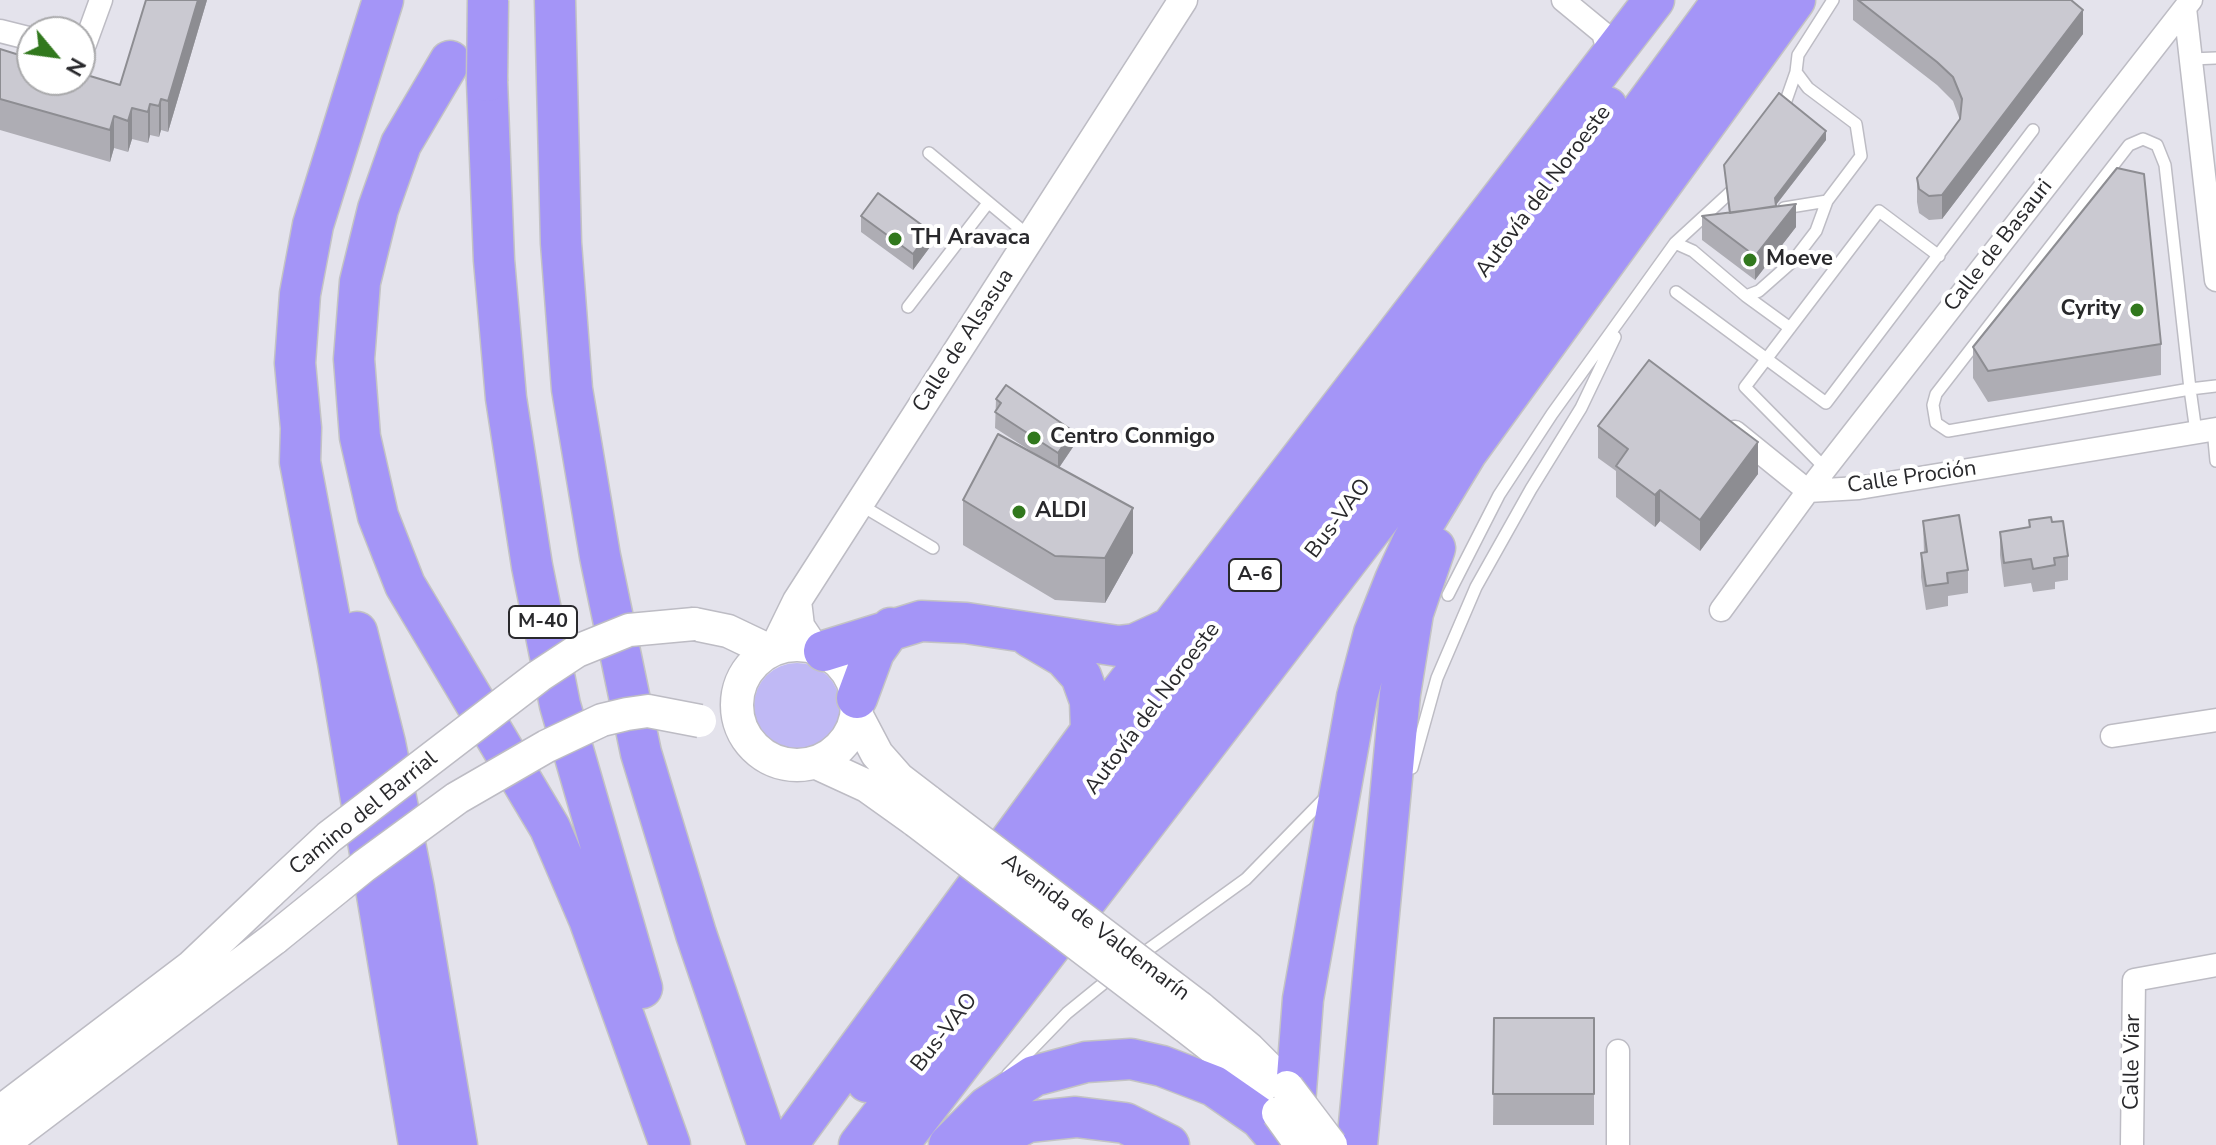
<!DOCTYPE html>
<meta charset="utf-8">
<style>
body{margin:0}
#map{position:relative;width:2216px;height:1145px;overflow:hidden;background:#e4e3ec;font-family:"Nunito Sans",sans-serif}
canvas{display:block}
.north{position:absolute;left:16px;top:16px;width:80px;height:80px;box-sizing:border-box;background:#fff;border:2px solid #a9a9ab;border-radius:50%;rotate:119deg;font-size:22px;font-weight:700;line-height:32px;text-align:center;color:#29292c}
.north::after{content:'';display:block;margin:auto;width:28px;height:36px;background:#31781d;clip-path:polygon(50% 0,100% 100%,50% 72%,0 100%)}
</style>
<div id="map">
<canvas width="2216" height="1145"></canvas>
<div class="north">N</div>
</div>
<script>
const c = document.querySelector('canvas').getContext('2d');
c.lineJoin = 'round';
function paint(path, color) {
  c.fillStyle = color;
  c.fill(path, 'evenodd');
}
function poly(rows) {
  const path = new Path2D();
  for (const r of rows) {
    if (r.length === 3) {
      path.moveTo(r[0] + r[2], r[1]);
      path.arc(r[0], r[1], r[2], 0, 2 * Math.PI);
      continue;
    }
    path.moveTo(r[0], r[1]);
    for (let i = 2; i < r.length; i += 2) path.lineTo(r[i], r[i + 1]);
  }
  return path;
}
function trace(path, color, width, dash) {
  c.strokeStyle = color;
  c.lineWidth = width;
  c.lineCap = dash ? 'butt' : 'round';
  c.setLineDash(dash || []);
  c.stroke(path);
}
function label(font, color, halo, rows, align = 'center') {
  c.font = font + ' "Nunito Sans",sans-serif';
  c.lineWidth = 8;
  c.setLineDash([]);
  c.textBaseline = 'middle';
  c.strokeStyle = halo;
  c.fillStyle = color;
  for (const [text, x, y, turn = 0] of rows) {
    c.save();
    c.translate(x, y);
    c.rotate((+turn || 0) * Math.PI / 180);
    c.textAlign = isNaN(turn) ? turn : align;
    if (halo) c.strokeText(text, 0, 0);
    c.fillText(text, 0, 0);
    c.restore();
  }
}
paint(poly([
 [797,706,43]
]), '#c0b9f5');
const service = poly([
 [2191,59,2216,58],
 [1782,112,1796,72,1798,55,1833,0],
 [929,153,1030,237],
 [1784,208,1827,201,1861,156,1856,124,1808,88,1796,72],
 [1675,243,1693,251,1746,296,1759,291,1793,261,1816,231,1827,201],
 [1676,292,1826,403,2033,130],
 [1746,296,1790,328],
 [908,307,988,203],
 [2213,429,2216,461],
 [2196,432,2190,389,1948,431,1936,423,1933,405,1936,394,2129,145,2143,139,2157,145,2165,165,2190,389,2216,386],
 [1825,468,1745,387,1879,211,1939,256],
 [859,504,933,548],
 [1448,595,1499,495,1552,414,1675,243,1736,187],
 [1412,768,1437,678,1476,587,1531,489,1581,408,1615,337],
 [1138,957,1246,879,1325,798],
 [1008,1074,1067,1013,1115,974]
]);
const minor = poly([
 [1563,0,1603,33,1607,47,1604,63],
 [2185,8,2216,280],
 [0,31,32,39],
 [80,47,85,44,101,0],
 [1735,432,1808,491,1859,488,2216,429],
 [1721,610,1808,491,2191,0],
 [2112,736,2216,720],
 [2132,1144,2134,980,2216,965],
 [1618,1145,1618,1051]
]);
const tertiary = poly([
 [797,601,800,626,814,647],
 [773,650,797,601,1183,0]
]);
const secondary = poly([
 [694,624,728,631,770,651],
 [797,705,60],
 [857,716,877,754,899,779,929,802],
 [817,763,867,786,916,821],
 [1200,1008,1249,1049,1287,1087],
 [1185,1026,1226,1058,1278,1113],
 [0,1112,191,967,270,892],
 [1,1145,275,938]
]);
const motorway = poly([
 [383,0,313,225,300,294,295,363,301,428,300,462,338,662,419,1145],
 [555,0,561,243,572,389,600,556,641,753,696,934,768,1145],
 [450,61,401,144,378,209,360,282,354,359,360,437,378,516,405,585,550,828,589,919,670,1145],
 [487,81,494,260,506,398,532,566,560,705,642,988],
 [357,632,385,743,414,889,457,1145],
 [1030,637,1064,657,1081,676,1090,701,1091,731],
 [824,651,921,621,966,623,1118,646,1135,644,1170,628],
 [857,698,874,652,891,628],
 [867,1082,1113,763,1607,107],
 [1293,1129,1303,999,1357,697,1374,633,1395,580,1413,541,1467,452,1795,0],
 [787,1145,1091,731,1654,0],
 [859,1145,1358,496,1723,0],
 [898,1145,1422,463,1762,0],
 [949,1145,987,1107,1034,1076,1086,1062,1131,1059,1162,1066,1214,1086,1260,1118,1283,1145],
 [984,1145,1028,1122,1076,1117,1125,1123,1169,1145],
 [1357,1145,1400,694,1413,613,1435,548]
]);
trace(service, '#bdbcc4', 14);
trace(minor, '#bdbcc4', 25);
trace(tertiary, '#bdbcc4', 31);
trace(secondary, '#bdbcc4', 35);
trace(motorway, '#c3c3c4', 43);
trace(service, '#fff', 11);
trace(minor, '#fff', 22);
trace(tertiary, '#fff', 28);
trace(secondary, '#fff', 32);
trace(motorway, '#a495f7', 40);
const secondaryBridge = poly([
 [929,802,1200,1008],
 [916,821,1185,1026],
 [270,892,329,837,539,676,577,651,629,630,694,624],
 [275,938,364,866,457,798,547,746,602,720,627,714,648,711,700,721],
 [1287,1087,1331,1145],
 [1278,1113,1301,1145]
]);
const motorwayBridge = poly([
 [487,81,488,0]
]);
trace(secondaryBridge, '#bdbcc4', 35, []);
trace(motorwayBridge, '#c3c3c4', 43, []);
trace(secondaryBridge, '#fff', 32);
trace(motorwayBridge, '#a495f7', 40);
paint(poly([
 [207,0,168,132,161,130,159,137,150,135,148,143,132,139,128,152,114,148,110,162,0,130,0,49,120,85],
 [1853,0,2071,0,2083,34,1942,219,1929,220,1919,213,1917,202,1917,178,1960,120,1953,101,1937,85,1853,20],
 [1826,140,1776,205,1796,227,1755,280,1702,240,1702,216,1729,213,1724,165],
 [861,216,930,247,913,270,861,232],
 [2161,344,2161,375,1988,402,1973,378,1973,347],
 [996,399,1073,447,1059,468,1133,553,1105,603,1055,600,963,545,963,500,1037,455,995,428],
 [1598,426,1758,474,1700,551,1660,521,1655,527,1616,497,1616,471,1598,458],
 [2029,520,2052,522,2068,556,2068,580,2055,582,2055,589,2033,592,2031,583,2004,587,2000,555,2000,532,2029,527],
 [1923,521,1968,570,1968,593,1948,596,1948,606,1926,610,1921,577,1921,553,1924,553],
 [1494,1018,1594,1018,1594,1125,1493,1125]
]), '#aeadb4');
paint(poly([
 [198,0,207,0,168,132,168,101],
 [2083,10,2083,34,1942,219,1942,195],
 [161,99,161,130,159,137,159,106],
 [150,104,150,135,148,143,148,112],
 [132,108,132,139,128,152,128,121],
 [114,116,114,148,110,162,110,130],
 [1826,131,1826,140,1775,206,1775,198],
 [1796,204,1796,227,1755,280,1755,256],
 [930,231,930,247,913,270,913,254],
 [1073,431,1073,447,1058,469,1058,453],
 [1758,442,1758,474,1700,551,1700,520],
 [1660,490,1660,521,1655,527,1655,495],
 [1133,508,1133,553,1105,603,1105,558]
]), '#8d8d92');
const building = poly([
 [146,0,198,0,168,101,161,99,159,106,150,104,148,112,132,108,128,121,114,116,110,130,0,99,0,49,32,59,32,80,80,80,80,73,120,85,146,0],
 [1858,0,2071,0,2083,10,1942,195,1929,196,1919,189,1917,178,1960,119,1962,99,1953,77,1937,62,1858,0],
 [1779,93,1826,131,1775,198,1776,206,1730,213,1724,165,1779,93],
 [2117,168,2144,174,2161,344,1988,371,1973,347,2117,168],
 [878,193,930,231,913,254,861,216,878,193],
 [1796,204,1755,256,1702,216,1796,204],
 [1649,360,1758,442,1700,520,1660,490,1655,495,1616,466,1628,449,1598,426,1649,360],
 [1006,385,1073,431,1058,453,995,412,1001,403,996,399,1006,385],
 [998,434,1133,508,1105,558,1055,556,963,500,998,434],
 [1959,515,1968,570,1947,573,1948,583,1926,586,1921,553,1927,552,1923,521,1959,515],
 [2051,517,2052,522,2063,521,2068,556,2054,558,2055,565,2033,569,2031,559,2004,563,2000,532,2030,527,2029,520,2051,517],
 [1494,1018,1594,1018,1594,1094,1493,1094,1494,1018]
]);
paint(building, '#cac9d1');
trace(building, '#8d8d92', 2);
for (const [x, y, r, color] of [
 [895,239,8,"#31781d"],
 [1750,260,8,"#31781d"],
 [2137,310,8,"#31781d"],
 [1034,438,8,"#31781d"],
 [1019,512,8,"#31781d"]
]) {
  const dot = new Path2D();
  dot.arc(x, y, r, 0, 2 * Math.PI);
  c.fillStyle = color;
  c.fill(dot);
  trace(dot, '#fff', 3);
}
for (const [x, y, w] of [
 [1255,575,52],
 [543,622,68]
]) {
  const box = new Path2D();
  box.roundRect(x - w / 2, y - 16, w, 32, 6);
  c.fillStyle = '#fff';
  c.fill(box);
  trace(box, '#29292c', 2);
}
label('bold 20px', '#29292c', null, [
 ["A-6",1255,575],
 ["M-40",543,622]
]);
label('22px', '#29292c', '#fff', [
 ["Autovía del Noroeste",1544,192,-53],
 ["Calle de Basauri",1999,246,-52],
 ["Calle de Alsasua",964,341,-57],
 ["Calle Proción",1912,478,-8],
 ["Bus-VAO",1339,519,-53],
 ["Autovía del Noroeste",1153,709,-53],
 ["Camino del Barrial",364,814,-39],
 ["Avenida de Valdemarín",1095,928,37],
 ["Bus-VAO",945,1033,-52],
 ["Calle Viar",2133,1062,-89]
]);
label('bold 22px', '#29292c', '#fff', [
 ["TH Aravaca",911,239],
 ["Moeve",1766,260],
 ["Cyrity",2121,310,"right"],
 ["Centro Conmigo",1050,438],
 ["ALDI",1035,512]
], 'left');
</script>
